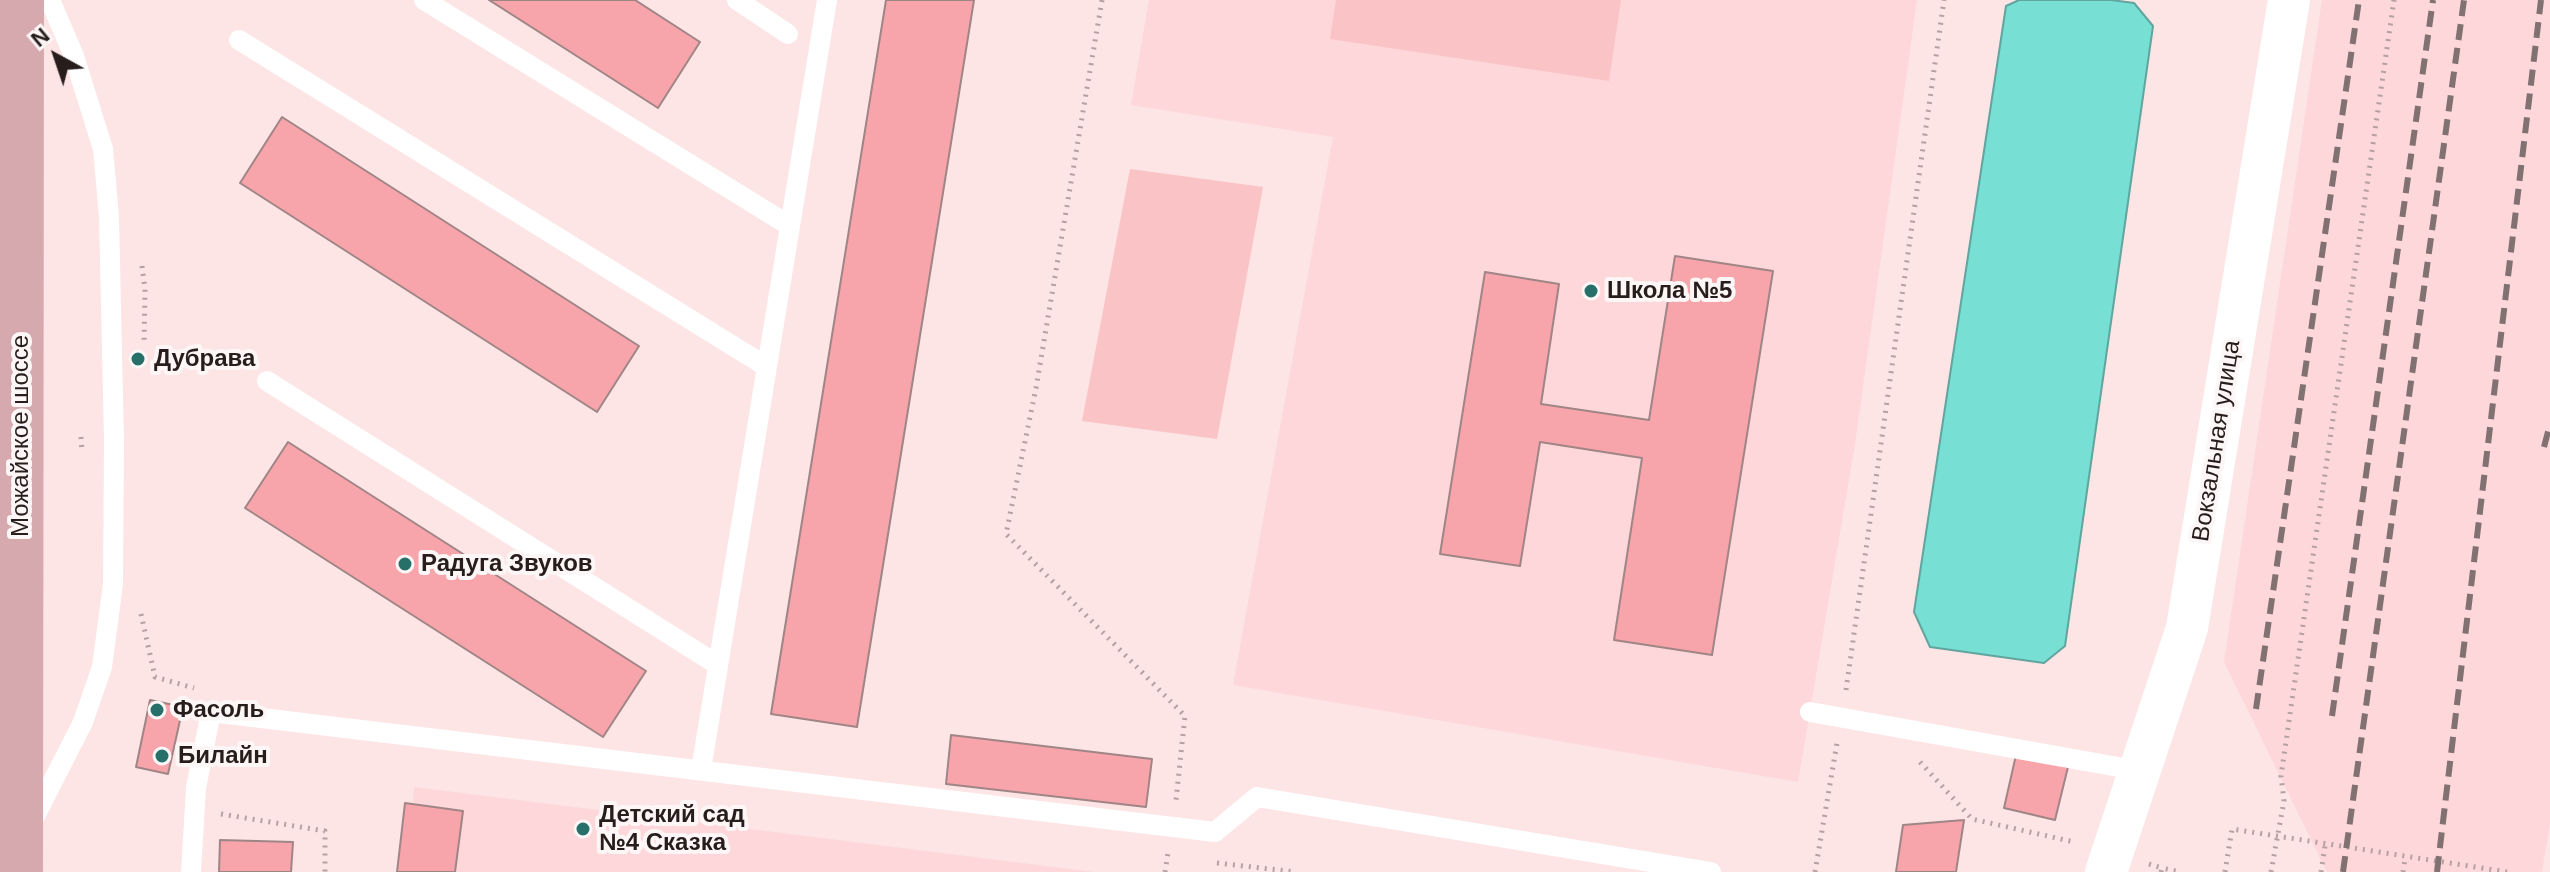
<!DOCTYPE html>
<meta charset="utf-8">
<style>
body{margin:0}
#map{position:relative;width:2550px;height:872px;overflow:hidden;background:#fde4e5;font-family:Helvetica,sans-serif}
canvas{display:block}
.north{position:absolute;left:16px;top:16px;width:80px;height:80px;-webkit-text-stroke:6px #fdf6f7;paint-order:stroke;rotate:320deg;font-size:22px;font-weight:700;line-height:32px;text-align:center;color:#281d1d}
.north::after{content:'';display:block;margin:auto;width:28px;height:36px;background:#281d1d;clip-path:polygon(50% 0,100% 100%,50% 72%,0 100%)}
</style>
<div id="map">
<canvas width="2550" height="872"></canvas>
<div class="north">N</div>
</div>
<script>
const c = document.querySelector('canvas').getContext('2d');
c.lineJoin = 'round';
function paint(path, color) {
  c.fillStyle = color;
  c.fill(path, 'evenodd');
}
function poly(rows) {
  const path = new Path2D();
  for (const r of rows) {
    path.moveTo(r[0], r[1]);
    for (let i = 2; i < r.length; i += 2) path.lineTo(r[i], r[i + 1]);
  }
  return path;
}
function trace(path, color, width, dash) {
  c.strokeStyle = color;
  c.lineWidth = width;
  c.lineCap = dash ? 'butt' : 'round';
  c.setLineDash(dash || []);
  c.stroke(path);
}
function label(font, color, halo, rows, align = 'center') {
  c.font = font + ' Helvetica,sans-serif';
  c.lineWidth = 8;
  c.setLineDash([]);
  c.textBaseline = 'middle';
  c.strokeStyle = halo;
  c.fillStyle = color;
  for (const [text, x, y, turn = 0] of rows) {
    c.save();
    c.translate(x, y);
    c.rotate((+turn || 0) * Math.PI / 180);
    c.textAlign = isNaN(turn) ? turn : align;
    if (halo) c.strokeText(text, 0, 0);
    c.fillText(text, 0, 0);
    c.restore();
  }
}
paint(poly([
 [1149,0,1917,0,1855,444,1798,782,1233,685,1333,137,1131,105],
 [2322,0,2550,0,2550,823,2542,872,2327,872,2224,662],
 [414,787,1094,872,409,872]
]), '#fed7da');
paint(poly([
 [1336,0,1621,0,1609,81,1330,39],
 [1130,169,1263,187,1217,439,1082,421]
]), '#fac3c6');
const water = poly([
 [2019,0,2111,0,2134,3,2153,26,2065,646,2044,663,1930,647,1914,612,2006,6,2019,0]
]);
paint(water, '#78dfd5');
trace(water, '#60a59e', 2);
const building = poly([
 [489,0,635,0,700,42,658,108,489,0],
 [886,0,974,0,857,727,771,714,886,0],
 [282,117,639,346,597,412,240,183,282,117],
 [1675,256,1773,271,1712,655,1614,640,1642,458,1540,442,1520,566,1440,554,1485,272,1559,284,1541,404,1649,420,1675,256],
 [288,442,646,671,603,737,245,508,288,442],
 [150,700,183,707,168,774,136,767,150,700],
 [951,735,1152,759,1146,807,946,784,951,735],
 [2016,755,2068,767,2055,820,2004,808,2016,755],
 [405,803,463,811,455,872,397,872,405,803],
 [1964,820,1956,872,1896,872,1903,825,1964,820],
 [220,840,293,842,291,872,219,872,220,840]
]);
paint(building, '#f7a5ab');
trace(building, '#a08586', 2);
trace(poly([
 [1102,0,1036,388,1006,534,1185,716,1176,800],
 [142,266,145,289,144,344],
 [81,437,82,452],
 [141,614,155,677,194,688],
 [1846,690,1944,0],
 [1920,762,1972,819,2074,842],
 [221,814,325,831,325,872],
 [1217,863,1296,872],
 [2149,864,2162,868],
 [1165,872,1168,853],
 [1815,872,1837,743],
 [2161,872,2162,868,2180,872],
 [2225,872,2232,829,2507,872],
 [2271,872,2284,801,2281,776,2394,0],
 [2321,872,2325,846,2329,846],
 [2403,872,2405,859]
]), '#b6a1a2', 5, [2, 6]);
trace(poly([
 [424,0,790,226],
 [737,0,788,34],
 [239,40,767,367],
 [267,381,718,665],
 [1810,712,2141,771],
 [701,770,827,0],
 [31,824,83,722,102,667,113,584,114,440,109,217,103,149,74,56,50,0],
 [191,872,196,788,211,712,1215,832,1257,797,1711,872]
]), '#fff', 20);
trace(poly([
 [2106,872,2187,628,2289,0]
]), '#fff', 42);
trace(poly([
 [21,872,22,0]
]), '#d5a9ad', 44);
trace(poly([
 [2544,447,2550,424],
 [2256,709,2359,0],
 [2332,716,2433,0],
 [2343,872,2464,0],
 [2437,872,2541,0]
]), '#827171', 6, [16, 8]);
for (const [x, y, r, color] of [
 [1591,291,8,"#27706a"],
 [138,359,8,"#27706a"],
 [405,564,8,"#27706a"],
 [157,710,8,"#27706a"],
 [162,756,8,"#27706a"],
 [583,829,8,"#27706a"]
]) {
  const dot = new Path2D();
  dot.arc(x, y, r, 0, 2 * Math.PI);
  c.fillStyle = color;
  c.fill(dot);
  trace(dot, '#fdf6f7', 3);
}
label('bold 24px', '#281d1d', '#fdf6f7', [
 ["Школа №5",1607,291],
 ["Дубрава",154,359],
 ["Радуга Звуков",421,564],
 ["Фасоль",173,710],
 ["Билайн",178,756],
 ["Детский сад",599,815],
 ["№4 Сказка",599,843]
], 'left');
label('24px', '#281d1d', '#fdf6f7', [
 ["Можайское шоссе",21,436,-90],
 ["Вокзальная улица",2217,441,-81]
]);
</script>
